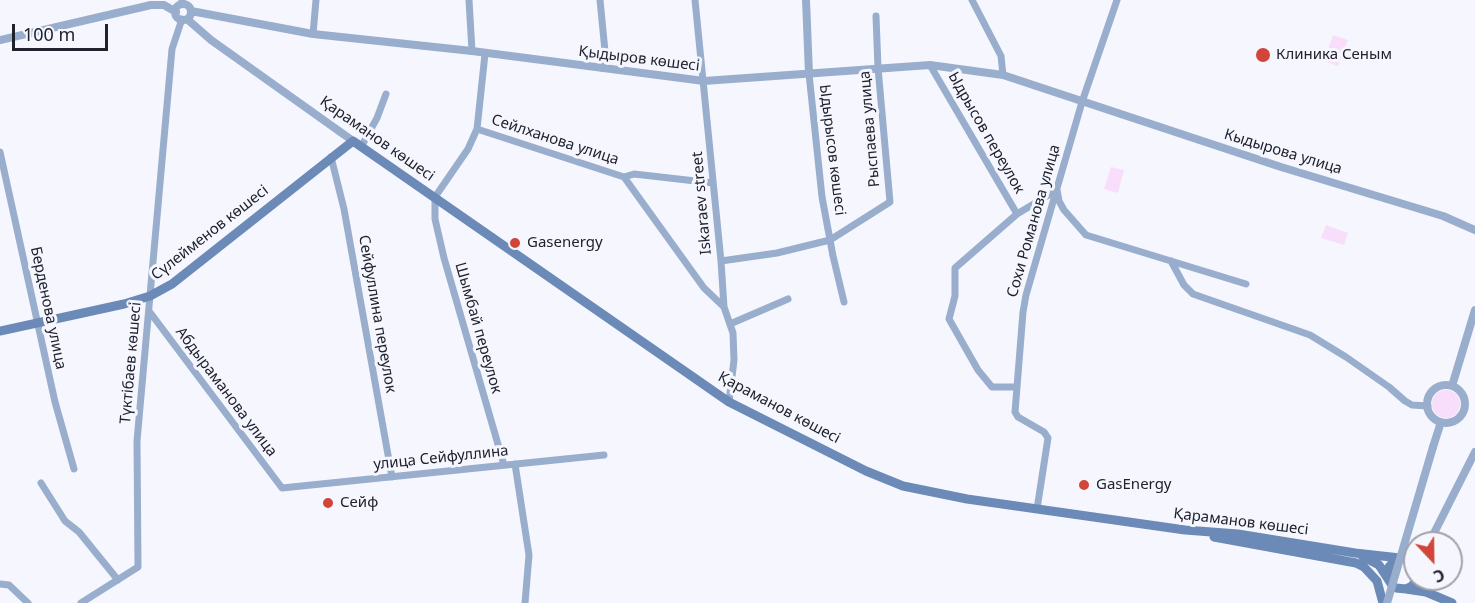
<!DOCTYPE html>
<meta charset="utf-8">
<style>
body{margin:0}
#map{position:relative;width:1475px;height:603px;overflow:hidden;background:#f6f7fe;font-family:"Noto Sans",sans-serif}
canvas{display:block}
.north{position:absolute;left:1403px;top:531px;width:60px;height:60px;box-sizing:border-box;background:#f6f7fe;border:2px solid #a0a2ab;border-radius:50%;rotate:158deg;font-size:16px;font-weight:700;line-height:24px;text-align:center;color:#20222e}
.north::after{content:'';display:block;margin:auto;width:21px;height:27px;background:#d24539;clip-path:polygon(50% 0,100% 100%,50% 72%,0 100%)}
.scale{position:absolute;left:12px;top:24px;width:96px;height:27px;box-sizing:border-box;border:3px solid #20222e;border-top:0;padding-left:8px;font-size:18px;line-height:21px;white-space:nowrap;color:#20222e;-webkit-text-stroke:4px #f6f7fe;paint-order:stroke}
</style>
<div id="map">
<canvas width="1475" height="603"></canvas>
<div class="north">С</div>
<div class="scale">100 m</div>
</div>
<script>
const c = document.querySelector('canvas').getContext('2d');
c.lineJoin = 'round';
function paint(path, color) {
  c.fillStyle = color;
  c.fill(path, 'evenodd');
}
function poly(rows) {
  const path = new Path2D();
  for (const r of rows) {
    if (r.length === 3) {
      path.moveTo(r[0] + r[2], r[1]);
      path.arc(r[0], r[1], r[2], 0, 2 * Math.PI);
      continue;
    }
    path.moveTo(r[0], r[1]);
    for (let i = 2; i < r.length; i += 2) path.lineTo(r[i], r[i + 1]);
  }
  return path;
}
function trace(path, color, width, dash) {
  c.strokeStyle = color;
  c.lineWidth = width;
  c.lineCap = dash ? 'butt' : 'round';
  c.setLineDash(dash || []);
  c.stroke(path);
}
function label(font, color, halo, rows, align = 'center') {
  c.font = font + ' "Noto Sans",sans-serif';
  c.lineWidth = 6;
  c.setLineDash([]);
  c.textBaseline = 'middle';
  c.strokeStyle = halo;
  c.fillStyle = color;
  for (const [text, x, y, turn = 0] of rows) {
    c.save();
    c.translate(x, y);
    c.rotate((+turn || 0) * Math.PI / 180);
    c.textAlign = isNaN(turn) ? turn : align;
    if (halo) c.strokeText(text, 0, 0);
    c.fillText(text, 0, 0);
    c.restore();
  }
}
paint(poly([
 [1333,35,1348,40,1338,66,1324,61],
 [1111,167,1124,170,1118,193,1104,189],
 [1326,225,1348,233,1344,245,1321,238],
 [1446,404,14]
]), '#f8defa');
trace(poly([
 [469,0,472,51],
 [600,0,605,51,602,68],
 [695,0,721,261,724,307,733,333,734,360,729,402],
 [972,0,1001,56,1003,75],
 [182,4,182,0],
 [313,34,316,0],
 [485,54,477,129,468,149,435,197,435,219,444,258,504,465],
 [930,65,1017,214],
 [809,74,822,197,833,256,844,302],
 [477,129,624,177,634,174,713,183],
 [361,147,377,118,386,94],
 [0,152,55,402,74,469],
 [331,157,344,209,392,477],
 [624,177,704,288,724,307],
 [721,261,777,253,830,240,890,202,878,68,876,16],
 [1171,261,1184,285,1193,294,1310,335,1346,357,1389,387,1405,401,1412,405,1428,406],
 [149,311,282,488,604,455],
 [730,324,788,299],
 [1016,387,992,387,978,370,949,319,955,296,955,268,1017,214,1057,190,1059,201,1064,210,1086,235,1246,284],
 [515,464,529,555,525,603],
 [41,483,65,521,79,532,118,580],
 [1037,509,1048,438,1044,432,1018,417,1015,412,1023,312,1026,295,1082,102,1117,0],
 [0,584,9,585,28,603],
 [81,603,138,567,137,441,172,49,182,19]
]), '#99aecd', 7);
trace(poly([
 [806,0,809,74],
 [183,12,8],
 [191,11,313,34,472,51,704,81,930,65,1003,75,1281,167,1443,216,1475,230],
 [187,19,211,40,353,141],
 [0,40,151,5,164,5,176,12],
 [1446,404,19],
 [1452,386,1475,310],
 [1433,447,1441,422],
 [1429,543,1475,452]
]), '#99aecd', 8);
trace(poly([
 [0,331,124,304,150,296,172,284,353,141,729,402,866,471,903,486,967,499,1185,530,1238,534,1355,553,1400,558],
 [1214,537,1356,563,1364,567,1377,581,1383,603],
 [1362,556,1379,565,1392,585,1396,588,1406,589,1412,586,1417,579],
 [1387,576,1389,567,1395,560,1406,558,1415,564],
 [1406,589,1426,592,1452,603]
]), '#6b8ab7', 9);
trace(poly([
 [1387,603,1433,447]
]), '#99aecd', 8);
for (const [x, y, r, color] of [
 [1263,55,8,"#d24539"],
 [515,243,6,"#d24539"],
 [1084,485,6,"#d24539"],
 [328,503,6,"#d24539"]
]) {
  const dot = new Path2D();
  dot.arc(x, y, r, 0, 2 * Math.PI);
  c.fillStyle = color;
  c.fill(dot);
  trace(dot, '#f6f7fe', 2);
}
label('15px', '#20222e', '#f6f7fe', [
 ["Клиника Сеным",1276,55],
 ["Gasenergy",527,243],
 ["GasEnergy",1096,485],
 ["Сейф",340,503]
], 'left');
label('15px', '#20222e', '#f6f7fe', [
 ["Қыдыров көшесі",639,59,7],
 ["Рыспаева улица",870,129,-95],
 ["Ыдрысов переулок",986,133,60],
 ["Қараманов көшесі",377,139,35],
 ["Сейлханова улица",555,140,18],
 ["Ыдырысов көшесі",832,150,83],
 ["Кыдырова улица",1283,152,17],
 ["Iskaraev street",702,203,-95],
 ["Сохи Романова улица",1034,221,-74],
 ["Сүлейменов көшесі",210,233,-38],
 ["Берденова улица",48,308,78],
 ["Сейфуллина переулок",377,314,80],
 ["Шымбай переулок",478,328,74],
 ["Түктібаев көшесі",131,363,-85],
 ["Абдыраманова улица",226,392,53],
 ["Қараманов көшесі",779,408,28],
 ["улица Сейфуллина",441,458,-6],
 ["Қараманов көшесі",1241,522,7]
]);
</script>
